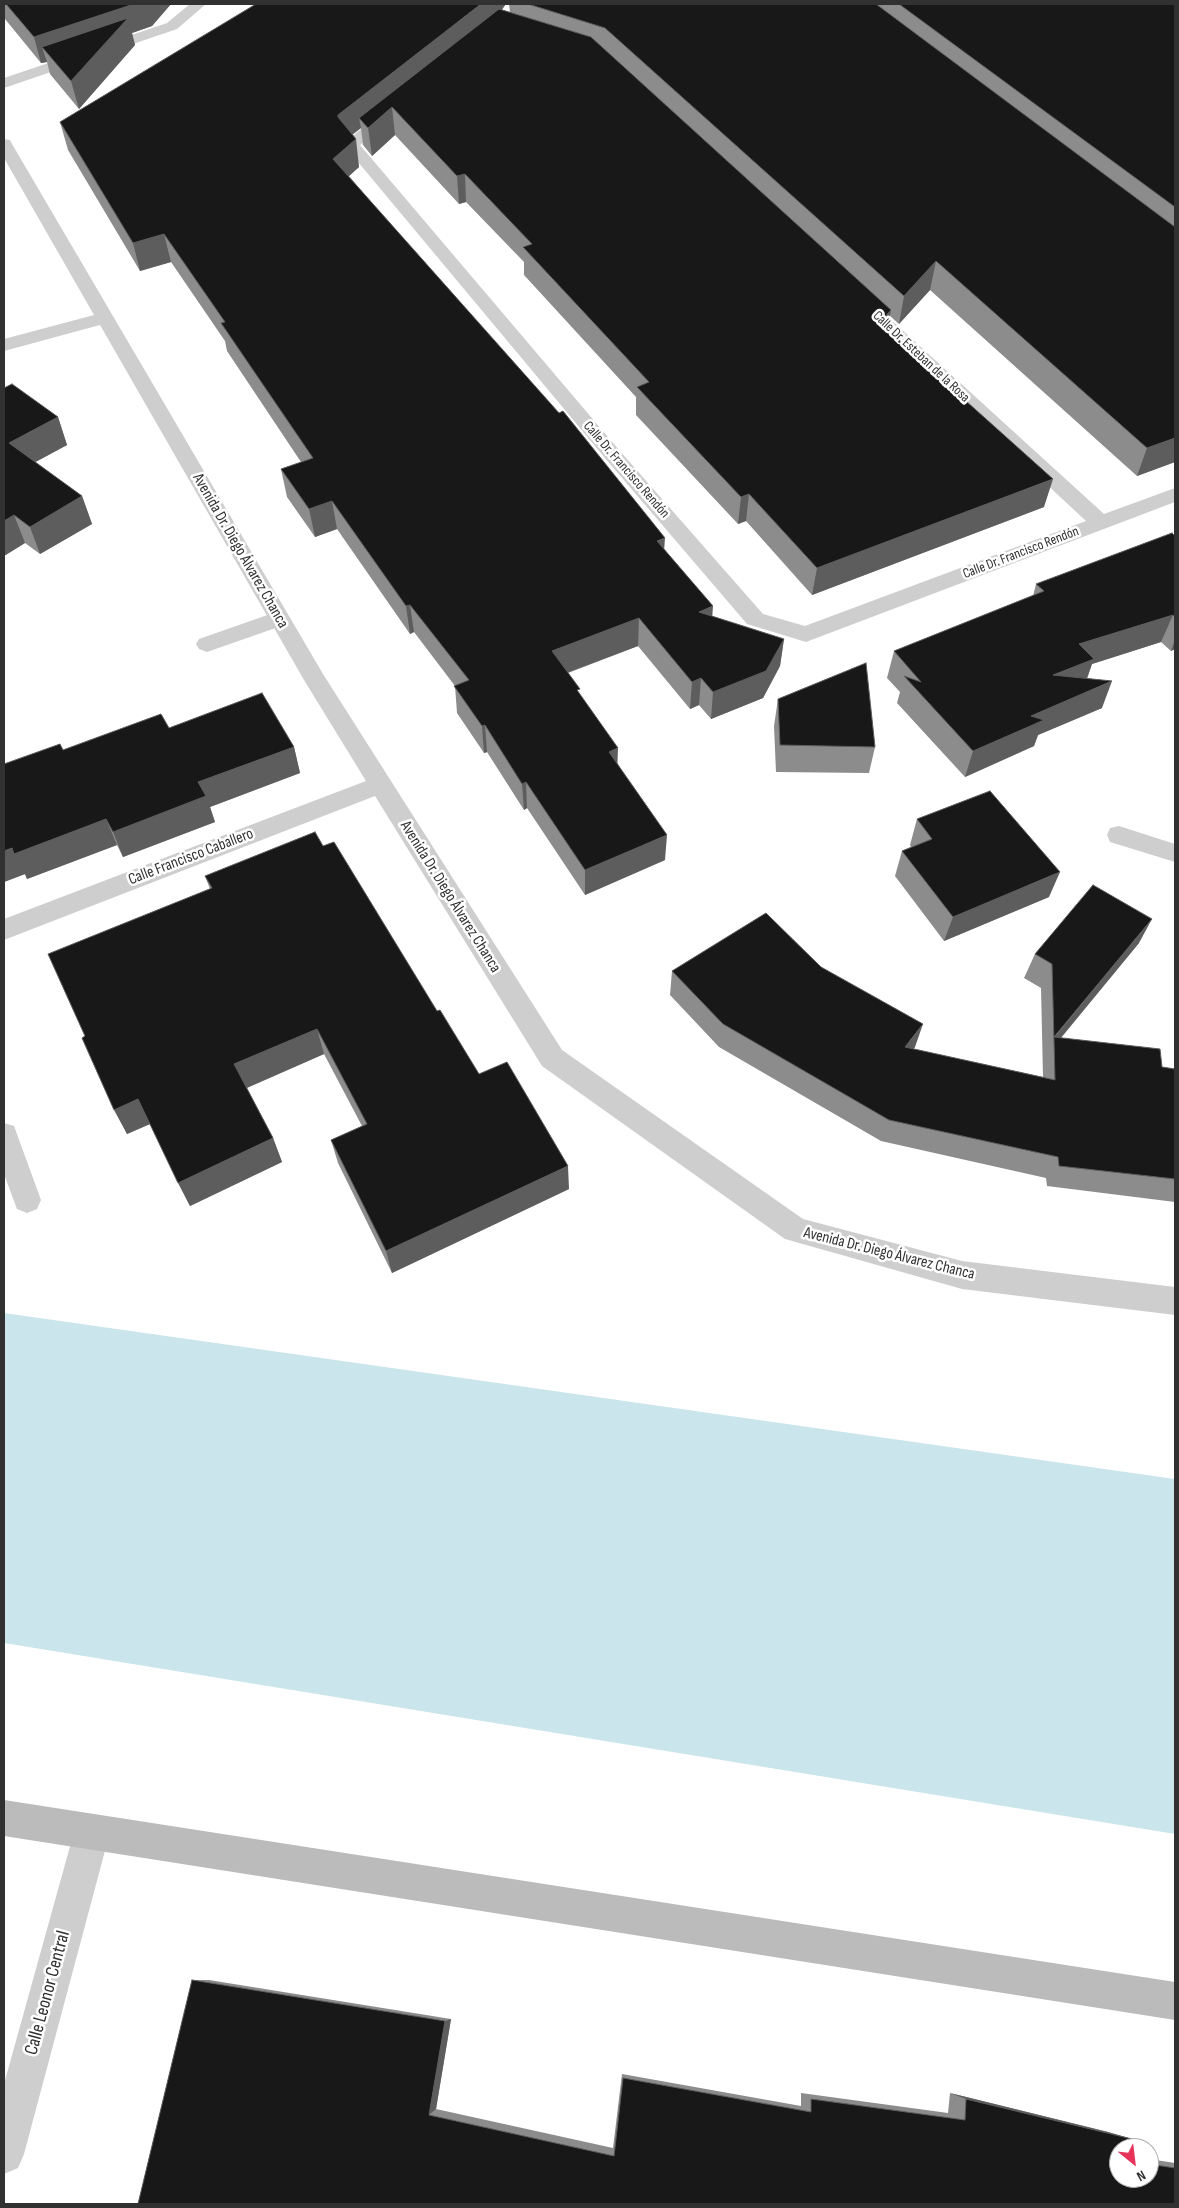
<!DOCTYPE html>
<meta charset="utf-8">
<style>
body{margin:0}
#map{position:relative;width:1179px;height:2208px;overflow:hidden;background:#fff;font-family:"Sofia Sans Condensed",sans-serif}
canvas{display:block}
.frame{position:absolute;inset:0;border:5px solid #313131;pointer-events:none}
.north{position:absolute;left:1109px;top:2138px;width:50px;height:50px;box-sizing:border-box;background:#fff;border:1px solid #adadad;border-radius:50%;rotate:151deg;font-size:14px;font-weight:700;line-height:20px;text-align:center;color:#313131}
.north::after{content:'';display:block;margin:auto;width:18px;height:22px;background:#e7335a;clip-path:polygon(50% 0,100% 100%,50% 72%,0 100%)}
</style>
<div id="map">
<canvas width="1179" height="2208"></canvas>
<div class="frame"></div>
<div class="north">N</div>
</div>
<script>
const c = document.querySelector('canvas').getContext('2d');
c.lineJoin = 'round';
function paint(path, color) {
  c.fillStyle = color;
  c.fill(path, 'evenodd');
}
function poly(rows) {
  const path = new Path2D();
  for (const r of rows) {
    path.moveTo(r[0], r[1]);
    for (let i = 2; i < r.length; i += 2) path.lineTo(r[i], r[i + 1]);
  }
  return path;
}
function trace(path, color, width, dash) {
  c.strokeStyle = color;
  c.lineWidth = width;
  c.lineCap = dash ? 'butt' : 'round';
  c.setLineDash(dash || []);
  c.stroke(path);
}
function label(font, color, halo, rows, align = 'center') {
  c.font = font + ' "Sofia Sans Condensed",sans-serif';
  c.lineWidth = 5;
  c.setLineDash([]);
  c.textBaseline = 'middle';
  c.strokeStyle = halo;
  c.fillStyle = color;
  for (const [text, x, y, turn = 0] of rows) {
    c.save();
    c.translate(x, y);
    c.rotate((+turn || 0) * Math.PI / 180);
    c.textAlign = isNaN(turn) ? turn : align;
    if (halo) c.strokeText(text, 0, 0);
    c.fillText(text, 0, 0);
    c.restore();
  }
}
paint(poly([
 [4,1313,1175,1479,1175,1834,4,1643]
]), '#cbe5ed');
paint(poly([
 [279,611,287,614,290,619,287,624,207,652,199,649,196,644,199,639,279,611]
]), '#cecece');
paint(poly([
 [190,4,206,4,177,29,4,88,4,78,167,23,190,4],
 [391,107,397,109,399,112,397,115,360,145,619,450,763,614,805,626,1086,521,855,306,852,302,855,298,861,296,867,298,1104,514,1175,488,1175,502,806,642,747,624,605,458,343,144,385,109,391,107],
 [4,139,10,140,12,144,323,674,562,1050,803,1219,962,1261,1175,1287,1175,1315,962,1289,785,1239,542,1066,375,796,4,940,4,919,366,781,304,680,100,325,4,351,4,339,94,315,4,158,4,139],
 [1119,826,1175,844,1175,862,1110,842,1107,835,1110,828,1119,826],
 [4,1123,14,1126,41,1200,37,1209,27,1213,17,1209,4,1174,4,1123],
 [92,1814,105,1819,110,1832,24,2154,18,2168,4,2174,4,2084,74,1832,79,1819,92,1814]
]), '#cecece');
paint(poly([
 [4,1800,1175,1982,1175,2020,4,1836,4,1800]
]), '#bbb');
paint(poly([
 [4,4,171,4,152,26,132,33,135,45,79,109,50,74,47,62,41,63,5,19,4,17],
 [509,4,1175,4,1175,462,1137,476,930,290,899,324,890,316,888,330,1044,507,812,595,746,521,738,524,636,415,636,397,524,275,524,262,466,202,459,204,395,135,372,156,363,145,361,128,352,134,359,167,349,176,664,549,712,616,784,639,780,666,763,698,711,719,699,705,690,709,638,646,568,673,618,764,665,860,585,895,527,808,524,810,487,752,484,753,457,713,455,686,414,632,410,634,337,529,315,537,287,497,281,469,301,462,227,351,225,341,171,262,140,271,68,150,60,122,502,10,510,12],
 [4,388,58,417,67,445,35,462,82,496,92,524,40,554,25,543,4,556],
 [1175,536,1175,649,1171,651,1161,642,1092,664,1087,679,1102,708,1038,735,1034,746,965,777,897,703,900,692,887,678,894,651,1033,596,1036,584],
 [778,699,875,747,869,773,776,772,774,726],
 [169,728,294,747,300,773,210,807,215,822,123,857,117,845,27,879,25,874,4,882,4,764,63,750],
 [917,819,1049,897,944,941,895,876,902,851,911,847,910,845],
 [323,846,437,1011,479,1074,569,1189,392,1273,338,1163,331,1140,362,1126,324,1054,247,1088,273,1138,282,1162,190,1206,150,1124,127,1134,85,1036,210,889,205,876],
 [1139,943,1061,1038,1162,1067,1175,1069,1175,1202,1047,1186,1046,1178,881,1141,719,1047,670,995,672,971,821,967,915,1047,913,1049,1043,1077,1041,988,1024,978,1035,954],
 [192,1980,209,1980,451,2019,436,2109,613,2148,622,2074,801,2106,801,2093,948,2113,950,2093,1108,2132,1132,2139,1119,2178,1149,2178,1149,2159,1175,2163,1175,2204,138,2204]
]), '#8c8c8c');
paint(poly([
 [134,4,171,4,152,26,132,33,135,45,79,109,71,81,42,47,47,62,41,63,34,37],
 [481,4,506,4,492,24,359,118,361,128,342,143,338,117,338,115],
 [392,107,395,135,372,156,368,128],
 [356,139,359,167,337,187,333,159],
 [465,174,466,202,459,204,457,176],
 [164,234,171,262,140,271,133,243],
 [936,261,930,290,899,324,904,296],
 [891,310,886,338,879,323],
 [58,417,67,445,19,471,9,443],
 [1175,438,1175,462,1137,476,1147,448],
 [1053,479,1044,507,812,595,817,568],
 [749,494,746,521,738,524,741,497],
 [82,496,92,524,40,554,30,527],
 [332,501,337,529,315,537,309,509],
 [14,515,25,543,4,556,4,521],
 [665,538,663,566,657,541],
 [410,605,414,632,410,634,406,606],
 [713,606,711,634,699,612],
 [1173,615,1161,642,1092,664,1084,686,1053,675,1079,644],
 [639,618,638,646,553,678,552,651],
 [784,639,780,666,763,698,711,719,713,692],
 [1175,640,1175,649,1171,651],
 [701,678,699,705,690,709,692,682],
 [1112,681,1102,708,1038,735,1034,746,965,777,973,751,1031,716],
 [485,725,487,752,484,753,482,726],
 [294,747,300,773,210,807,215,822,123,857,113,832,198,782],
 [618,748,617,775,609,752],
 [526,782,527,808,524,810,522,784],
 [106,819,117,845,27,879,25,874,4,882,4,851],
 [667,835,665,860,585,895,585,870],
 [1060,872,1049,897,944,941,953,917],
 [1152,919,1139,943,1054,1046,1054,1038],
 [923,1024,915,1047,898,1070,905,1047],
 [317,1029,324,1054,244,1089,234,1064],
 [138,1099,150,1124,127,1134,114,1110],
 [273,1138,282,1162,190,1206,178,1183],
 [568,1166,569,1189,392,1273,386,1251],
 [451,2019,436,2109,429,2115,445,2021],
 [950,2093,1108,2132,1132,2139,966,2099]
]), '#5d5d5d');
const building = poly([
 [6,4,134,4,34,37,6,4],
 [256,4,481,4,338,115,338,117,356,139,333,159,559,413,563,411,665,538,657,541,713,606,699,612,784,639,766,671,713,692,701,678,692,682,639,618,552,651,580,689,577,690,618,748,609,752,667,835,585,870,526,782,522,784,485,725,482,726,454,686,469,680,410,605,406,606,332,501,309,509,281,469,313,458,221,323,225,322,164,234,133,243,60,122,256,4],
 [528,4,876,4,1175,227,1175,438,1147,448,936,261,904,296,605,28,528,4],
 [899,4,1175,4,1175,207,899,4],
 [499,9,591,37,891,310,879,323,1053,479,817,568,749,494,741,497,637,387,649,382,523,247,532,244,465,174,457,176,392,107,368,128,359,118,499,9],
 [128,18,71,81,42,47,128,18],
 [12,384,58,417,9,443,82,496,30,527,14,515,4,521,4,388,12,384],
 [1172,533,1175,536,1175,617,1173,615,1079,644,1094,659,1053,675,1112,681,1031,716,1044,720,973,751,904,676,921,682,894,651,1044,591,1036,584,1172,533],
 [866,663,875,747,780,745,778,699,866,663],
 [262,693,294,747,198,782,206,796,113,832,106,819,14,854,12,848,4,851,4,764,60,744,63,750,161,714,169,728,262,693],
 [990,791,1060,872,953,917,902,851,932,839,917,819,990,791],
 [315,832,323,846,334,842,437,1011,440,1010,479,1074,507,1062,568,1166,386,1251,331,1140,367,1124,317,1029,234,1064,273,1138,178,1183,138,1099,114,1110,82,1038,85,1036,48,954,212,888,205,876,315,832],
 [1093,885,1152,919,1054,1037,1160,1049,1162,1067,1175,1069,1175,1179,1059,1166,1058,1157,889,1120,723,1024,672,971,766,913,821,967,923,1024,905,1047,1055,1080,1052,964,1035,954,1093,885],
 [192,1980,445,2021,429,2115,614,2156,623,2078,811,2112,811,2099,965,2120,966,2099,1132,2139,1132,2148,1119,2148,1119,2178,1149,2178,1149,2164,1175,2168,1175,2204,138,2204,192,1980]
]);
paint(building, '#181818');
trace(building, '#5d5d5d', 1);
label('14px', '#313131', '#fff', [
 ["Calle Dr. Esteban de la Rosa",921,357,43],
 ["Calle Dr. Francisco Rendón",626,470,49],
 ["Calle Dr. Francisco Rendón",1021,553,-21]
]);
label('16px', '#313131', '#fff', [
 ["Avenida Dr. Diego Álvarez Chanca",240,551,60],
 ["Calle Francisco Caballero",191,857,-21],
 ["Avenida Dr. Diego Álvarez Chanca",450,897,58],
 ["Avenida Dr. Diego Álvarez Chanca",889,1254,14]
]);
label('19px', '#313131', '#fff', [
 ["Calle Leonor Central",48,1993,-75]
]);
</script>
